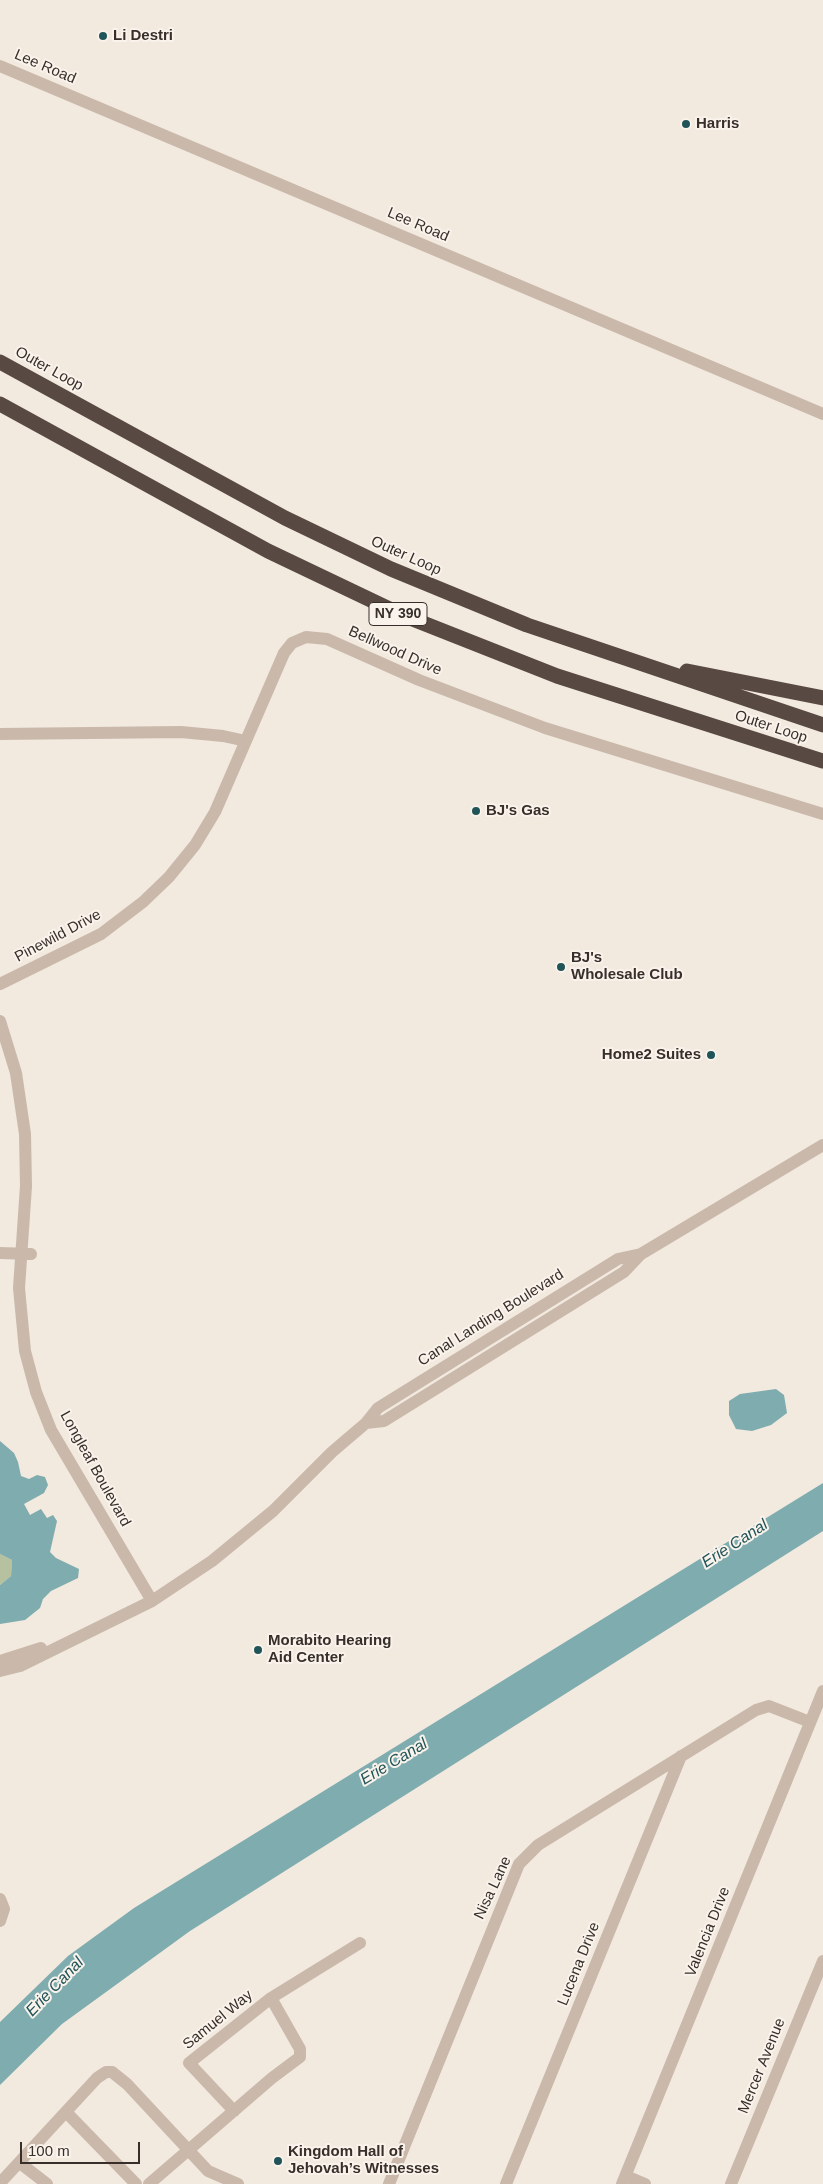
<!DOCTYPE html>
<meta charset="utf-8">
<style>
body{margin:0}
#map{position:relative;width:823px;height:2184px;overflow:hidden;background:#f2e9df;font-family:Arial,sans-serif}
canvas{display:block}
.scale{position:absolute;left:20px;top:2142px;width:120px;height:22px;box-sizing:border-box;border:2px solid #382f2a;border-top:0;padding-left:6px;font-size:15px;line-height:18px;white-space:nowrap;color:#382f2a;-webkit-text-stroke:4px #f9f3ec;paint-order:stroke}
</style>
<div id="map">
<canvas width="823" height="2184"></canvas>
<div class="scale">100 m</div>
</div>
<script>
const c = document.querySelector('canvas').getContext('2d');
c.lineJoin = 'round';
function paint(path, color) {
  c.fillStyle = color;
  c.fill(path, 'evenodd');
}
function poly(rows) {
  const path = new Path2D();
  for (const r of rows) {
    path.moveTo(r[0], r[1]);
    for (let i = 2; i < r.length; i += 2) path.lineTo(r[i], r[i + 1]);
  }
  return path;
}
function trace(path, color, width, dash) {
  c.strokeStyle = color;
  c.lineWidth = width;
  c.lineCap = dash ? 'butt' : 'round';
  c.setLineDash(dash || []);
  c.stroke(path);
}
function label(font, color, halo, rows, align = 'center') {
  c.font = font + ' Arial,sans-serif';
  c.lineWidth = 4;
  c.setLineDash([]);
  c.textBaseline = 'middle';
  c.strokeStyle = halo;
  c.fillStyle = color;
  for (const [text, x, y, turn = 0] of rows) {
    c.save();
    c.translate(x, y);
    c.rotate((+turn || 0) * Math.PI / 180);
    c.textAlign = isNaN(turn) ? turn : align;
    if (halo) c.strokeText(text, 0, 0);
    c.fillText(text, 0, 0);
    c.restore();
  }
}
paint(poly([
 [0,1554,12,1560,11,1576,0,1585]
]), '#b5c19f');
paint(poly([
 [776,1389,784,1395,787,1413,771,1425,752,1431,736,1429,729,1415,729,1401,740,1394],
 [0,1441,14,1453,18,1462,21,1476,29,1479,37,1475,45,1477,48,1485,44,1493,24,1504,30,1515,41,1509,47,1518,53,1515,57,1521,50,1552,56,1558,79,1569,78,1578,51,1591,43,1599,40,1608,25,1620,0,1624,0,1585,11,1576,12,1560,0,1554],
 [823,1483,823,1531,190,1931,62,2024,0,2085,0,2022,68,1956,134,1908]
]), '#7facae');
trace(poly([
 [0,66,823,414],
 [0,734,181,732,223,736,246,741],
 [0,984,101,934,143,902,169,877,195,845,215,812,284,653,292,643,306,637,327,639,419,680,545,728,823,814],
 [0,1021,16,1073,25,1134,26,1186,19,1288,25,1351,36,1392,51,1430,152,1601],
 [0,1253,31,1254],
 [366,1423,384,1421,624,1272,641,1254,823,1145],
 [0,1661,41,1648],
 [0,1671,20,1666,152,1601,212,1561,273,1511,332,1452,366,1423,378,1408,618,1259,641,1254],
 [0,1899,4,1909,0,1921],
 [271,1998,360,1943],
 [66,2112,136,2184],
 [20,2163,47,2184],
 [626,2176,645,2184],
 [0,2183,97,2078,106,2072,112,2072,127,2084,208,2171,238,2184],
 [149,2184,272,2078,300,2057,300,2049,271,1998,189,2063,234,2111],
 [389,2184,519,1864,538,1845,756,1710,769,1706,810,1722],
 [506,2184,681,1756],
 [622,2184,823,1691],
 [731,2184,823,1961]
]), '#cab9ab', 12);
trace(poly([
 [0,362,285,518,391,569,527,625,823,725],
 [0,404,268,551,400,614,557,676,823,761],
 [687,671,823,698]
]), '#584942', 15);
for (const [x, y, r, color] of [
 [103,36,5,"#215458"],
 [686,124,5,"#215458"],
 [476,811,5,"#215458"],
 [561,967,5,"#215458"],
 [711,1055,5,"#215458"],
 [258,1650,5,"#215458"],
 [278,2161,5,"#215458"]
]) {
  const dot = new Path2D();
  dot.arc(x, y, r, 0, 2 * Math.PI);
  c.fillStyle = color;
  c.fill(dot);
  trace(dot, '#f9f3ec', 2);
}
for (const [x, y, w] of [
 [398,614,58]
]) {
  const box = new Path2D();
  box.roundRect(x - w / 2, y - 11.5, w, 23, 4);
  c.fillStyle = '#f9f3ec';
  c.fill(box);
  trace(box, '#382f2a', 1);
}
label('bold 14px', '#382f2a', null, [
 ["NY 390",398,614]
]);
label('bold 15px', '#382f2a', '#f9f3ec', [
 ["Li Destri",113,36],
 ["Harris",696,124],
 ["BJ's Gas",486,811],
 ["BJ's",571,958],
 ["Wholesale Club",571,975],
 ["Home2 Suites",701,1055,"right"],
 ["Morabito Hearing",268,1641],
 ["Aid Center",268,1658],
 ["Kingdom Hall of",288,2152],
 ["Jehovah’s Witnesses",288,2169]
], 'left');
label('15px', '#382f2a', '#f9f3ec', [
 ["Lee Road",45,67,23],
 ["Lee Road",418,225,23],
 ["Outer Loop",49,369,29],
 ["Outer Loop",406,556,24],
 ["Bellwood Drive",395,651,24],
 ["Outer Loop",771,727,18],
 ["Pinewild Drive",58,936,-28],
 ["Canal Landing Boulevard",491,1318,-32],
 ["Longleaf Boulevard",95,1469,61],
 ["Nisa Lane",493,1888,-65],
 ["Valencia Drive",708,1932,-68],
 ["Lucena Drive",579,1964,-68],
 ["Samuel Way",218,2020,-39],
 ["Mercer Avenue",762,2066,-68]
]);
label('italic 16px', '#215458', '#f9f3ec', [
 ["Erie Canal",735,1544,-33],
 ["Erie Canal",394,1762,-31],
 ["Erie Canal",55,1987,-46]
]);
</script>
